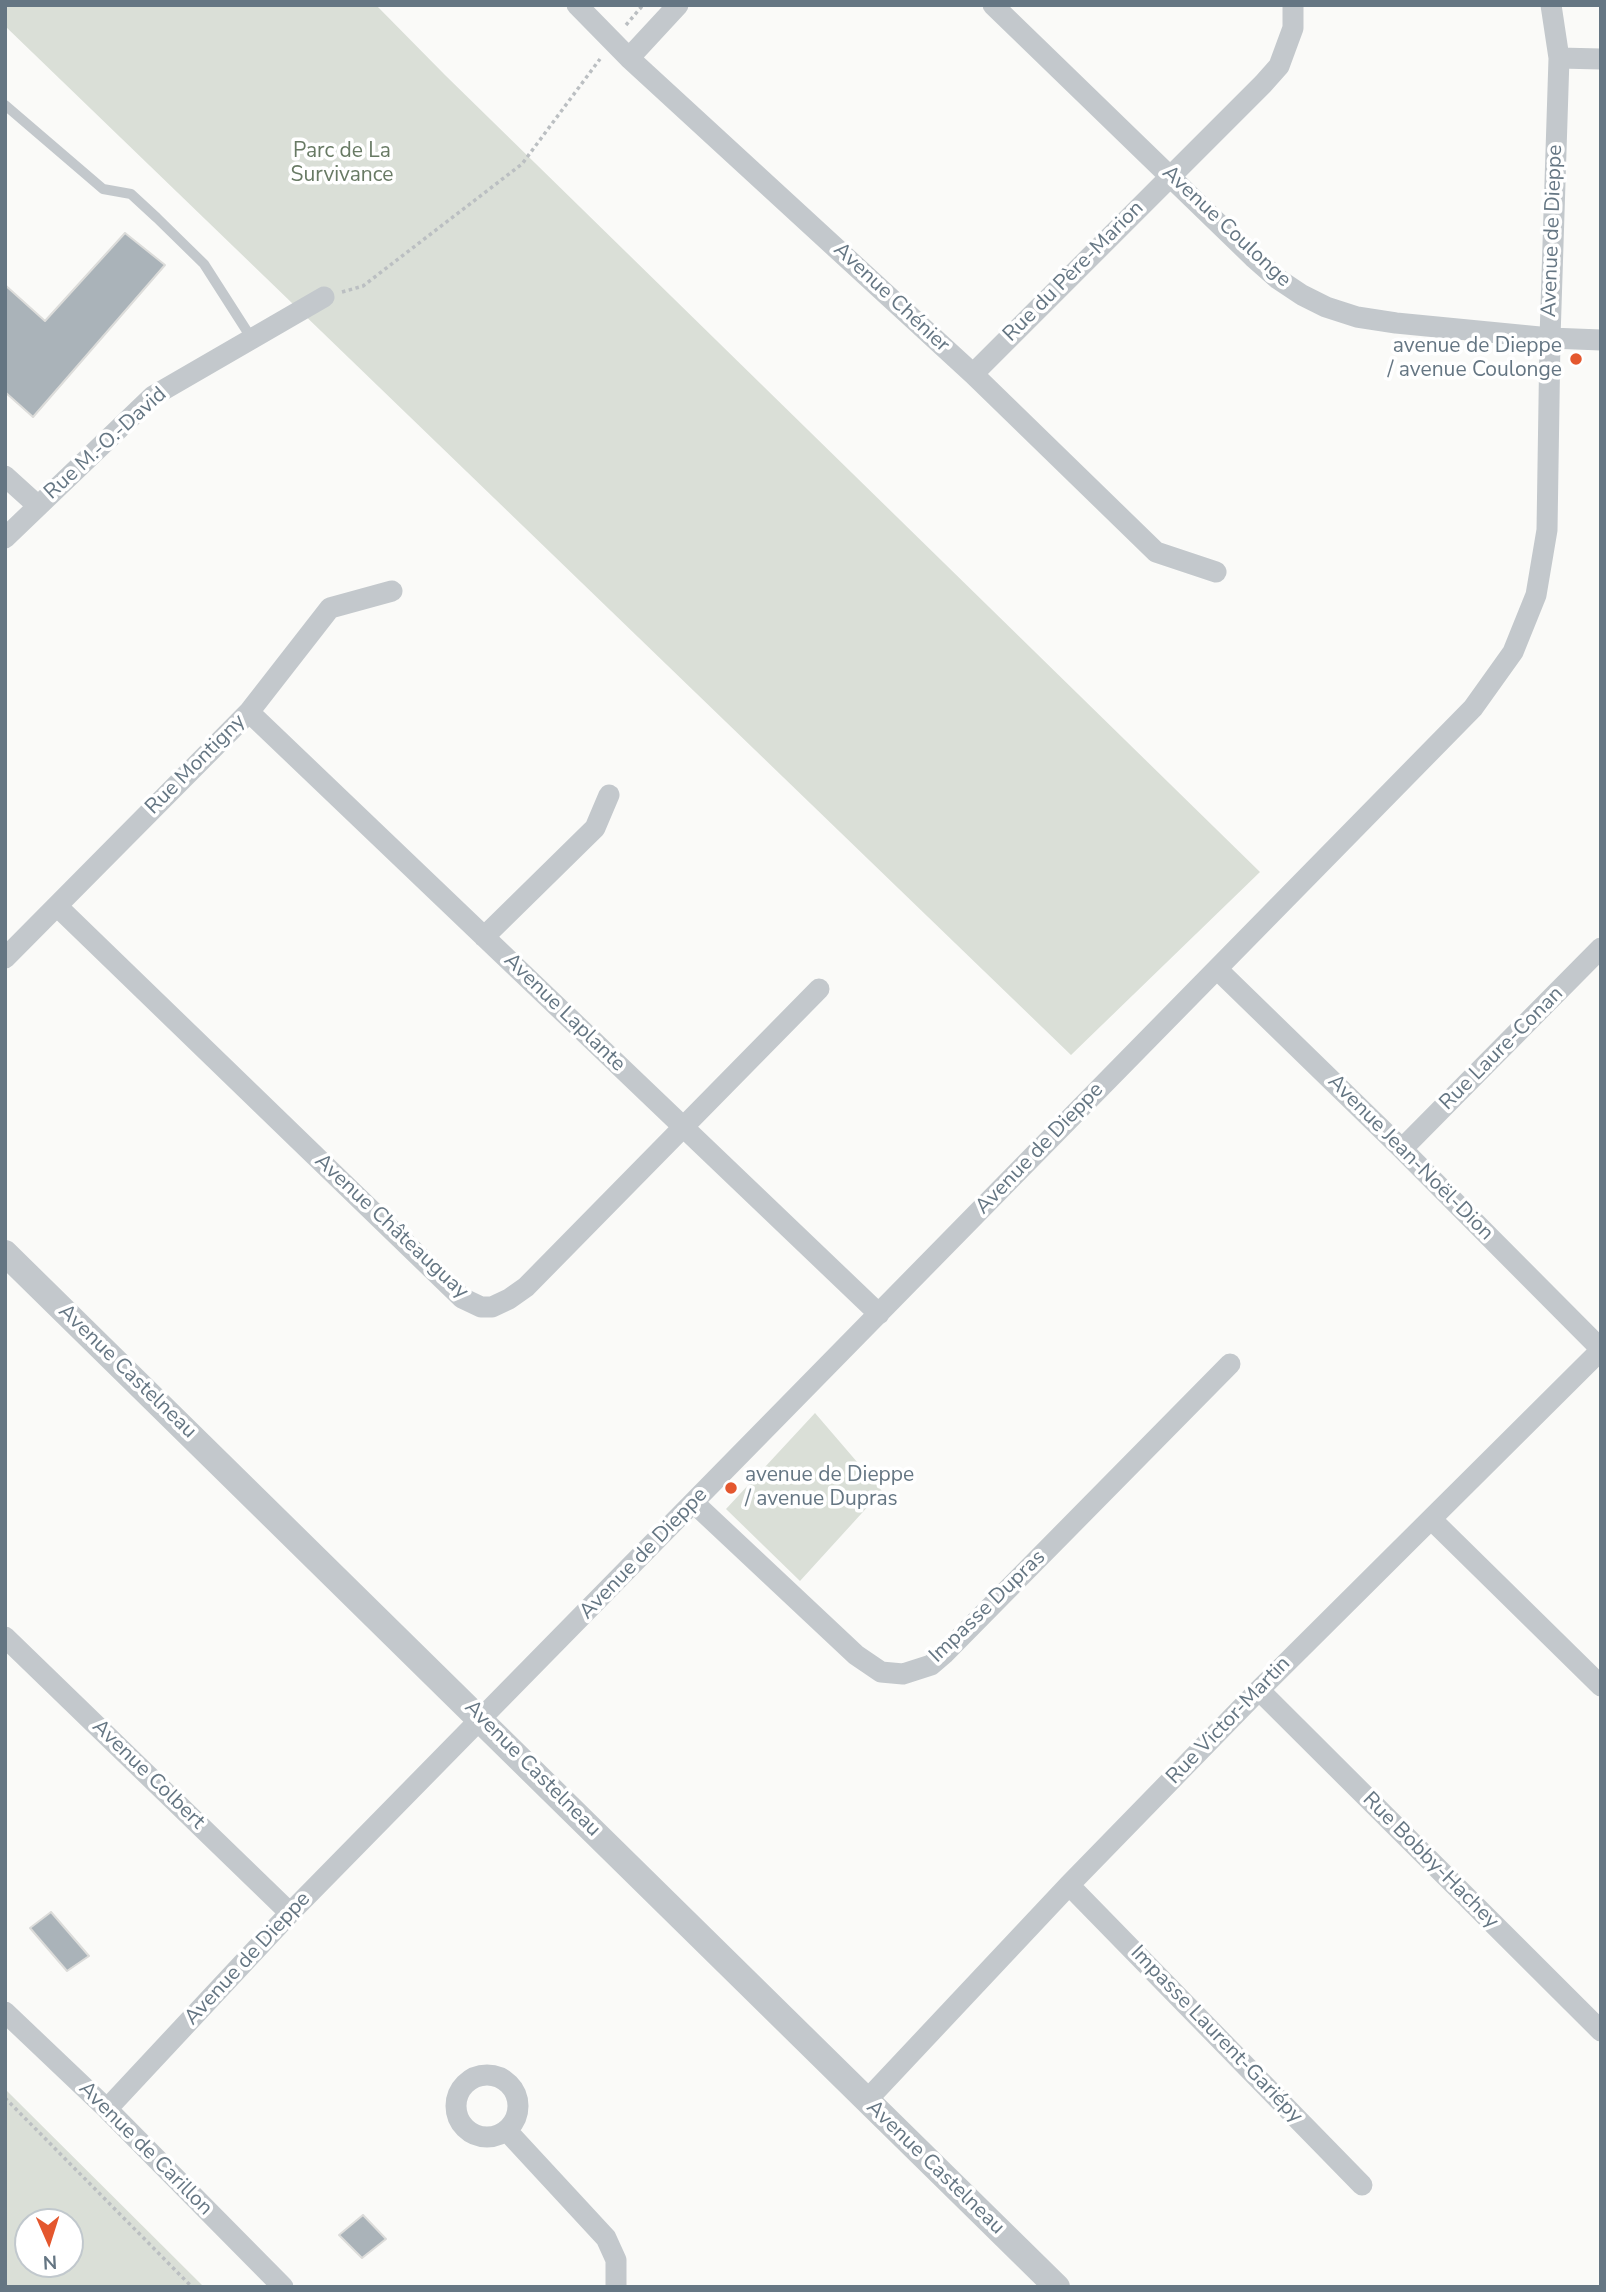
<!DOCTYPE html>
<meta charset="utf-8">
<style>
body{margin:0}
#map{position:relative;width:1606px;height:2292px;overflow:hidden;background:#fafaf8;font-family:"Nunito Sans",sans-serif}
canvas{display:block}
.frame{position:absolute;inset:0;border:7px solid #657683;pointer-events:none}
.north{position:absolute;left:14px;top:2208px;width:70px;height:70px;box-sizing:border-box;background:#fff;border:2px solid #c1c8cd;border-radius:50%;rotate:177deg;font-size:19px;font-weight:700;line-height:28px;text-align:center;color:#657683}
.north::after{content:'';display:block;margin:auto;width:24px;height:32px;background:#e4572e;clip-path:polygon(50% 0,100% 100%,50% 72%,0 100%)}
</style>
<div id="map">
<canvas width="1606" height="2292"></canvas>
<div class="frame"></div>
<div class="north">N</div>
</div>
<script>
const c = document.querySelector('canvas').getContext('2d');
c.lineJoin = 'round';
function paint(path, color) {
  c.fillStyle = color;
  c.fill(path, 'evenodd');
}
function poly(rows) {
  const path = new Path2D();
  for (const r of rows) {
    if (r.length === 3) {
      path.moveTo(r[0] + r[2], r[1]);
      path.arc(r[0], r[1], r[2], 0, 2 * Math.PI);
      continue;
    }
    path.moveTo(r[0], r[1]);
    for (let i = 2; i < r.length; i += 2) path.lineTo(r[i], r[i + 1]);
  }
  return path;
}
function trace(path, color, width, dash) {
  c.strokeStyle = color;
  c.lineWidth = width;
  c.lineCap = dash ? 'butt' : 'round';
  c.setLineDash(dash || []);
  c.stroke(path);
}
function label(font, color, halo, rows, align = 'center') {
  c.font = font + ' "Nunito Sans",sans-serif';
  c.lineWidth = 7;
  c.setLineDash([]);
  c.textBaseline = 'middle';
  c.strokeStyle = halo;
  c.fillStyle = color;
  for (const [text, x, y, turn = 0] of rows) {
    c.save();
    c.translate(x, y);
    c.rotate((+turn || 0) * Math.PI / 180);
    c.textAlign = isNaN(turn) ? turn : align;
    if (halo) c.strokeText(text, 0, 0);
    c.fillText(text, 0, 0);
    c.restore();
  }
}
paint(poly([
 [5,5,376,5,445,75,1260,872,1071,1055,5,26],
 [815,1413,882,1491,800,1581,726,1509],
 [5,2089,204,2287,5,2287],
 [28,2222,70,2222,70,2264,28,2264]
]), '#dadfd7');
const building = poly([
 [125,233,165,265,33,417,5,392,5,285,45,321,125,233],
 [51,1912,89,1956,67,1971,30,1928,51,1912],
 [363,2215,386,2239,362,2258,339,2235,363,2215]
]);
paint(building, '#aab3b9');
trace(building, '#dcdcda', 2);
trace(poly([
 [626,25,643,5],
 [342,292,363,286,522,164,600,59],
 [5,2098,192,2287]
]), '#bbbfc2', 3.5, [3.5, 3.5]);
trace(poly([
 [5,105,103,189,131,194,157,218,204,264,252,339]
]), '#c3c8cc', 10);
trace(poly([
 [577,5,629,58,973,374,1156,552,1216,572],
 [993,5,1253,257,1278,279,1302,295,1326,307,1357,317,1396,323,1550,338,1601,340],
 [629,58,678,5],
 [1559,58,1601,59],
 [973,374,1263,84,1279,66,1293,28,1293,5],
 [5,476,37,505],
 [5,538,153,396,324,297],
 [249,712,879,1314],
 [57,906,462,1298,481,1307,492,1307,509,1299,526,1287,819,989],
 [484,937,595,828,609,795],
 [5,958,249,712,330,608,392,591],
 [1217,969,1402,1149,1601,1349],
 [1402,1149,1601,948],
 [694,1503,856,1655,881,1672,903,1674,931,1665,945,1653,1230,1364],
 [1431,1519,1601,1686],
 [5,1637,290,1913],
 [1259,1690,1601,2031],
 [1069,1885,1362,2185],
 [5,2012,107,2109,283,2287],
 [487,2106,31],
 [866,2101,1069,1885,1259,1690,1601,1350],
 [107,2109,290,1913,1473,708,1513,652,1536,595,1547,530,1550,338,1559,58,1551,5],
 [507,2131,606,2238,616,2260,616,2287]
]), '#c3c8cc', 21);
trace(poly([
 [5,1253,1057,2287]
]), '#c3c8cc', 26);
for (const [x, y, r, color] of [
 [1576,359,7,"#e4572e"],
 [731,1488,7,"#e4572e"]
]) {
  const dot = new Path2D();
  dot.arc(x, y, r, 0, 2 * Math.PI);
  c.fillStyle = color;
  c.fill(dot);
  trace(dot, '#fff', 2.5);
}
label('21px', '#687a64', '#fff', [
 ["Parc de La",342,152],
 ["Survivance",342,176]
]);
label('21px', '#657683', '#fff', [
 ["Avenue Coulonge",1226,227,43],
 ["Avenue de Dieppe",1553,231,-88],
 ["Rue du Père-Marion",1074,272,-45],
 ["Avenue Chénier",891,298,43],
 ["Rue M.-O.-David",106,444,-42],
 ["Rue Montigny",196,765,-45],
 ["Avenue Laplante",564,1013,44],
 ["Rue Laure-Conan",1502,1049,-45],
 ["Avenue de Dieppe",1040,1149,-46],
 ["Avenue Jean-Noël-Dion",1410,1158,45],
 ["Avenue Châteauguay",391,1227,43],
 ["Avenue Castelneau",127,1372,44],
 ["Avenue de Dieppe",644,1554,-46],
 ["Impasse Dupras",988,1607,-44],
 ["Rue Victor-Martin",1229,1721,-46],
 ["Avenue Castelneau",532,1769,45],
 ["Avenue Colbert",148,1775,44],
 ["Rue Bobby-Hachey",1430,1861,45],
 ["Avenue de Dieppe",248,1959,-47],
 ["Impasse Laurent-Gariépy",1216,2035,46],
 ["Avenue de Carillon",145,2149,45],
 ["Avenue Castelneau",935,2168,44]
]);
label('21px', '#657683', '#fff', [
 ["avenue de Dieppe",1562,347],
 ["/ avenue Coulonge",1562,371],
 ["avenue de Dieppe",745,1476,"left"],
 ["/ avenue Dupras",745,1500,"left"]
], 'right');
</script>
